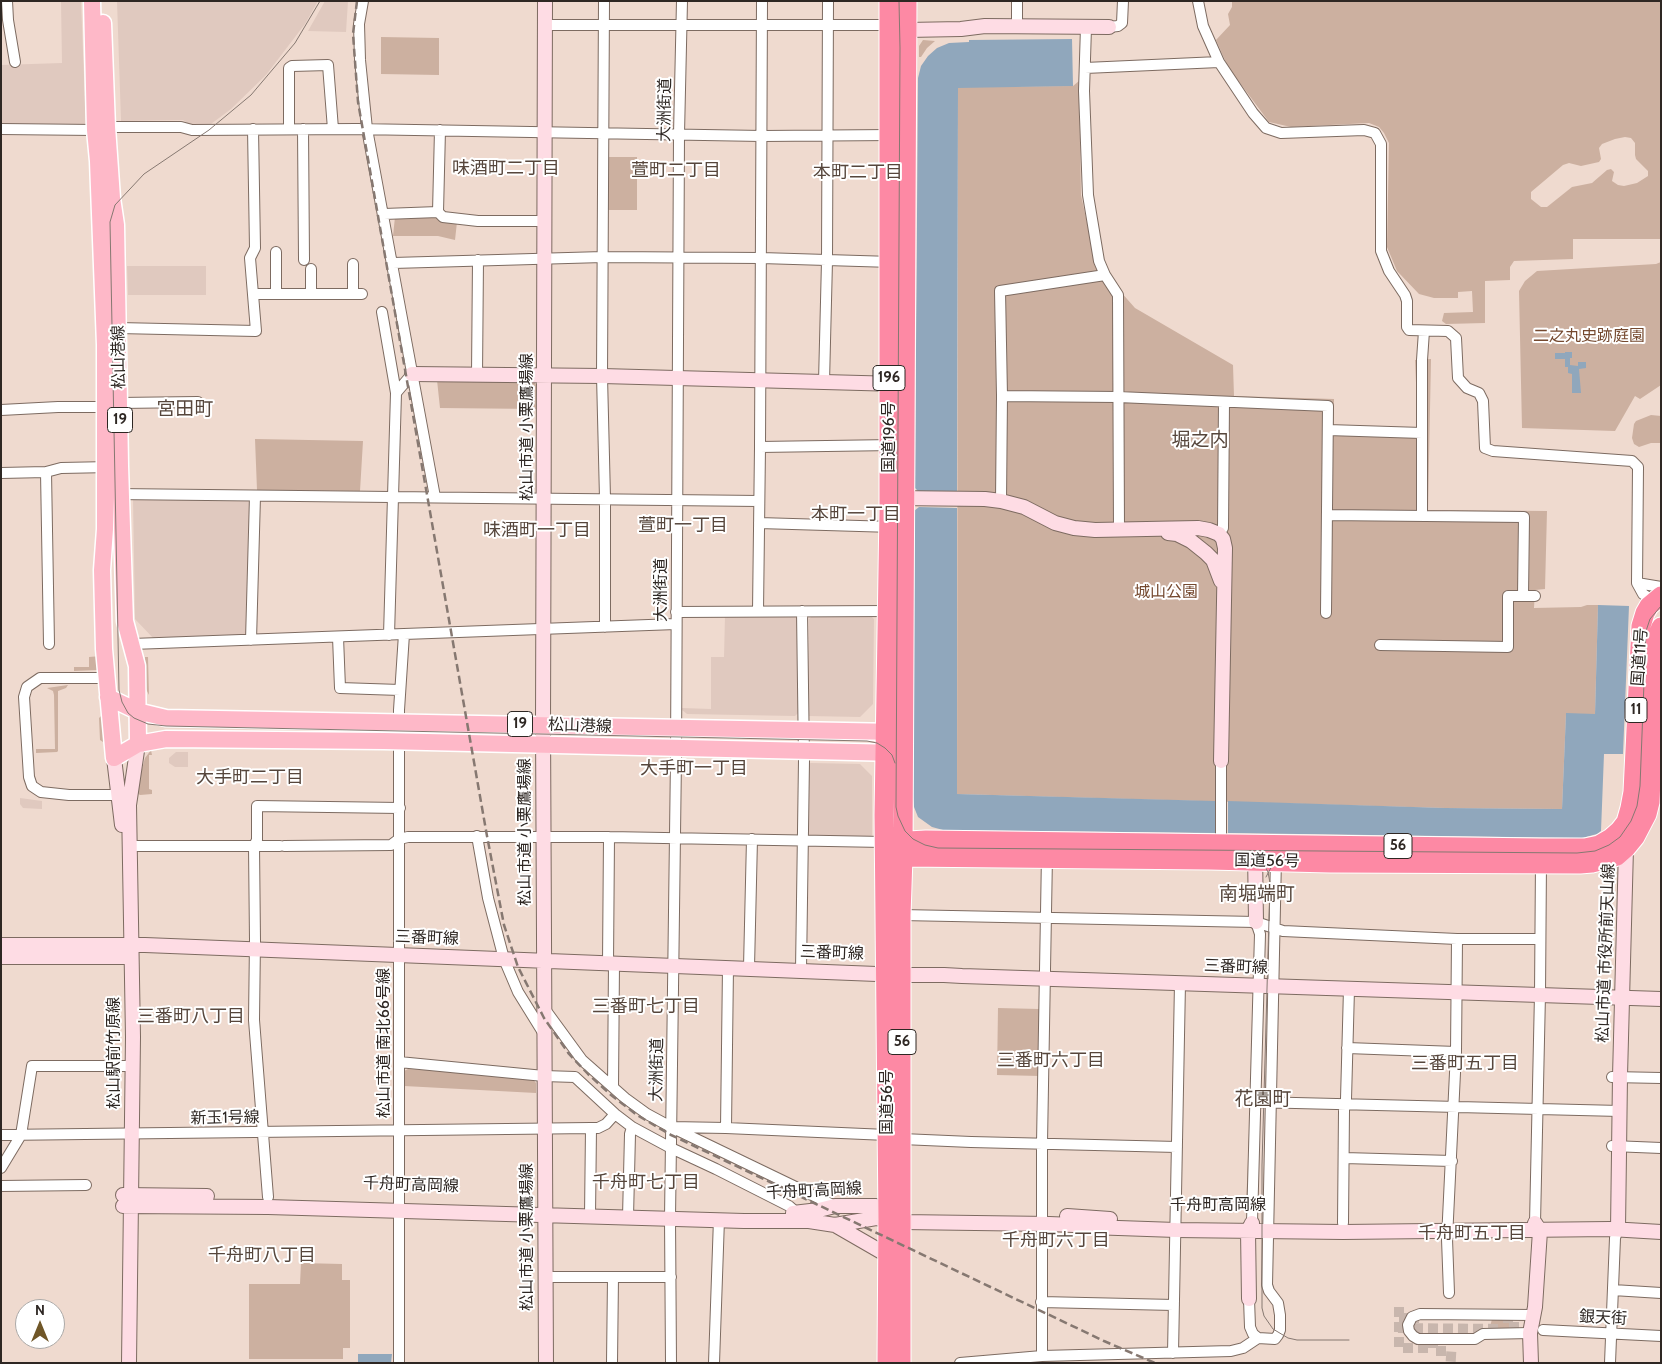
<!DOCTYPE html>
<meta charset="utf-8">
<style>
body{margin:0}
#map{position:relative;width:1662px;height:1364px;overflow:hidden;background:#efdacf;font-family:Cabin,sans-serif}
canvas{display:block}
.frame{position:absolute;inset:0;border:2px solid #2e2723;pointer-events:none}
.north{position:absolute;left:15px;top:1299px;width:50px;height:50px;box-sizing:border-box;background:#fff;border:1px solid #aba9a7;border-radius:50%;rotate:0deg;font-size:14px;font-weight:700;line-height:20px;text-align:center;color:#2e2723}
.north::after{content:'';display:block;margin:auto;width:18px;height:22px;background:#705728;clip-path:polygon(50% 0,100% 100%,50% 72%,0 100%)}
</style>
<div id="map">
<canvas width="1662" height="1364"></canvas>
<div class="frame"></div>
<div class="north">N</div>
</div>
<script>
const c = document.querySelector('canvas').getContext('2d');
c.lineJoin = 'round';
function paint(path, color) {
  c.fillStyle = color;
  c.fill(path, 'evenodd');
}
function poly(rows) {
  const path = new Path2D();
  for (const r of rows) {
    path.moveTo(r[0], r[1]);
    for (let i = 2; i < r.length; i += 2) path.lineTo(r[i], r[i + 1]);
  }
  return path;
}
function trace(path, color, width, dash) {
  c.strokeStyle = color;
  c.lineWidth = width;
  c.lineCap = dash ? 'butt' : 'round';
  c.setLineDash(dash || []);
  c.stroke(path);
}
function label(font, color, halo, rows, align = 'center') {
  c.font = font + ' Cabin,"Noto Sans JP",sans-serif';
  c.lineWidth = 4;
  c.setLineDash([]);
  c.textBaseline = 'middle';
  c.strokeStyle = halo;
  c.fillStyle = color;
  for (const [text, x, y, turn = 0] of rows) {
    c.save();
    c.translate(x, y);
    c.rotate((+turn || 0) * Math.PI / 180);
    c.textAlign = isNaN(turn) ? turn : align;
    if (halo) c.strokeText(text, 0, 0);
    c.fillText(text, 0, 0);
    c.restore();
  }
}
paint(poly([
 [61,1,81,1,86,126,1,126,1,65,62,63],
 [117,1,318,1,305,24,266,75,231,109,207,127,193,127,183,120,121,121],
 [325,1,348,1,346,32,308,31],
 [127,266,206,266,206,295,128,295],
 [133,498,251,500,248,633,244,636,154,639,135,619],
 [725,616,796,616,799,618,798,713,795,716,687,714,682,710,682,708,711,709,711,657,724,657],
 [812,616,871,616,874,619,873,704,860,717,808,716,809,619],
 [176,752,188,752,188,767,175,767,169,763,169,758],
 [811,763,860,764,872,776,872,835,870,838,810,837,807,834,808,764],
 [20,798,42,801,42,809,23,808,20,804]
]), '#e0c9bf');
paint(poly([
 [1232,1,1661,1,1661,239,1573,239,1573,259,1514,261,1510,267,1510,280,1485,281,1485,323,1446,324,1442,321,1444,313,1473,312,1472,291,1458,292,1458,298,1434,298,1419,294,1397,271,1387,247,1389,143,1384,133,1379,127,1369,123,1291,127,1269,122,1228,67,1216,40,1230,25,1228,14,1232,7],
 [1625,137,1631,138,1635,143,1635,155,1636,159,1648,171,1648,176,1637,183,1624,186,1618,185,1612,181,1614,172,1611,169,1607,170,1592,183,1572,187,1547,207,1541,207,1531,199,1531,192,1563,165,1569,163,1581,166,1599,162,1601,159,1599,148,1602,144,1615,139],
 [381,37,439,38,439,75,381,74],
 [923,40,935,41,927,48,921,57,919,57,919,46],
 [1079,81,1081,195,1097,269,1120,291,1135,308,1233,365,1234,396,1334,399,1334,426,1418,428,1415,360,1431,359,1428,510,1547,511,1545,589,1535,590,1534,608,1581,607,1587,605,1598,605,1595,714,1566,714,1562,809,1445,808,957,794,958,87,1073,86],
 [608,157,637,157,637,210,608,210],
 [436,216,457,222,455,240,438,236,393,236,395,217],
 [1661,262,1661,385,1640,399,1635,396,1615,431,1522,428,1519,291,1525,281,1537,271,1656,264],
 [437,380,533,381,537,386,537,409,440,408],
 [1651,415,1661,416,1661,443,1651,443,1639,447,1634,444,1632,438,1634,424,1636,421],
 [255,439,363,441,360,491,257,490],
 [101,656,99,669,97,670,74,671,74,667,89,667,89,657],
 [145,657,148,657,149,695,146,689],
 [68,685,66,688,58,691,58,751,57,752,36,753,36,749,55,749,54,695,53,691,47,688],
 [102,715,105,742,103,742,100,740,99,718],
 [151,750,152,755,149,755,149,789,152,790,152,794,140,795,137,793,137,787,145,758],
 [998,1008,1039,1009,1042,1013,1040,1076,997,1075],
 [408,1069,468,1071,532,1078,536,1083,536,1093,404,1086,404,1071],
 [1249,1134,1250,1135,1248,1207,1246,1206],
 [301,1263,342,1264,342,1280,350,1280,350,1348,343,1348,343,1359,249,1359,249,1284,300,1284],
 [1492,1319,1509,1319,1509,1330,1493,1330,1490,1327]
]), '#ccb0a0');
paint(poly([
 [1072,39,1073,86,958,88,957,494,919,492,915,488,918,78,921,66,928,56,937,48,949,43,969,42,969,40],
 [1565,352,1572,352,1572,358,1570,358,1570,365,1578,366,1578,362,1586,362,1586,368,1579,369,1581,393,1572,393,1572,374,1568,373,1568,367,1565,367,1565,359,1555,359,1555,353,1565,353],
 [919,507,957,508,957,794,1215,801,1215,833,943,830,932,827,918,817,914,807,913,797,914,511],
 [1598,605,1629,606,1623,754,1604,754,1601,831,1597,834,1582,838,1228,833,1228,801,1445,808,1562,809,1566,713,1595,714],
 [358,1354,392,1354,391,1363,358,1363]
]), '#90a7bc');
trace(poly([
 [1399,1307,1399,1348,1433,1348,1433,1332],
 [1399,1318,1419,1318],
 [1503,1318,1514,1318,1514,1329],
 [1398,1328,1502,1329],
 [1434,1338,1441,1338,1441,1356,1457,1357]
]), '#c8b6ad', 10, [10, 5]);
const street = poly([
 [7,1,8,20,15,62],
 [363,1,359,24,360,60,367,129,435,497],
 [604,1,602,376,605,498,605,627],
 [1017,1,1017,26],
 [1198,1,1203,26,1219,62,1253,113,1266,128,1281,133,1364,130,1375,133,1381,144,1381,251,1389,271,1405,295,1407,301,1407,327,1409,330,1448,331,1456,338,1458,378,1467,388,1479,393,1483,401,1485,448,1493,451,1632,461,1638,467,1637,583,1643,594,1657,603],
 [545,25,889,25],
 [1086,27,1084,91,1088,195,1099,261,1105,275,1118,295,1119,530],
 [1109,27,1118,26,1122,23,1123,1],
 [1085,68,1219,62],
 [1,129,95,130,107,127,181,127,192,130,357,129,762,136,892,135],
 [289,129,289,68,292,66,328,65,333,129],
 [303,129,304,260],
 [438,212,443,217,478,221,545,221],
 [384,214,438,212,440,130],
 [276,252,276,294],
 [393,263,603,257,761,258,892,262],
 [353,264,353,294],
 [253,294,362,294],
 [311,294,311,269],
 [382,312,396,393],
 [118,328,256,331,250,258,255,248,253,129],
 [477,375,478,260],
 [824,382,827,261,828,1],
 [1002,396,1118,397,1328,406,1326,613],
 [119,403,198,402],
 [1,410,58,407,106,407],
 [1328,430,1422,433],
 [760,447,762,1],
 [46,472,49,644],
 [1,473,46,472,61,468,110,467],
 [115,494,759,501],
 [1001,501,1002,396,1000,291,1105,275],
 [1327,515,1524,517,1523,596,1508,596,1508,647,1380,645],
 [1422,516,1422,360,1424,331],
 [759,523,893,527],
 [1219,534,1223,528,1224,402],
 [1637,583,1661,587],
 [1523,596,1535,596],
 [758,611,760,447,893,445],
 [676,612,890,611],
 [389,635,396,393,412,374],
 [338,637,340,688,400,690],
 [251,640,255,496],
 [132,644,676,624],
 [107,678,40,678,27,687,24,697,29,777,32,786,41,792,69,795,118,795],
 [477,836,488,898,504,959,518,992,544,1034],
 [1221,843,1221,761],
 [130,846,280,846],
 [284,846,391,845,399,839,408,837,609,837,884,842],
 [901,915,1256,922,1283,931,1457,939,1540,939],
 [608,963,609,837],
 [749,967,752,839],
 [801,970,804,760,802,611],
 [544,1008,582,1060,625,1098,647,1114,671,1127,835,1206],
 [1347,1048,1456,1052],
 [399,1062,544,1076,575,1077,615,1114,632,1127,671,1148,716,1169,789,1206,797,1213,798,1217],
 [1612,1077,1661,1078],
 [613,1087,614,963],
 [1255,1102,1620,1111],
 [671,1127,726,1128,887,1135,902,1139,971,1142,1177,1147],
 [726,1128,728,967],
 [1,1135,591,1128,598,1128,606,1124,615,1114],
 [1612,1146,1661,1148],
 [1344,1158,1452,1161],
 [1,1168,21,1135,32,1066,133,1066],
 [1,1186,86,1185],
 [268,1197,254,1020,255,941,254,846,257,840,257,806,400,808],
 [590,1216,591,1128],
 [628,1217,630,1134,632,1127],
 [1252,1222,1260,934,1256,922],
 [1343,1223,1344,1110,1346,1099,1349,989],
 [1535,1223,1540,994,1541,861],
 [545,1277,671,1277],
 [1613,1290,1661,1293],
 [1449,1293,1447,1239,1456,1052,1457,939],
 [1249,1299,1250,1327,1253,1334,1258,1338,1275,1339,1278,1335,1280,1330,1280,1315,1278,1303,1269,1291,1267,1285,1276,858],
 [1041,1302,1174,1305],
 [1543,1330,1661,1336],
 [1530,1333,1483,1334,1475,1339,1418,1339,1413,1336,1409,1331,1408,1325,1412,1317,1420,1314,1533,1315],
 [1173,1353,1180,983],
 [1042,1356,1042,1143,1047,855],
 [399,1363,399,710,404,634],
 [612,1363,613,1277],
 [671,1363,670,1218,676,758,679,134,682,1],
 [714,1363,719,1219],
 [960,1363,1042,1356,1231,1351,1243,1348,1258,1338],
 [1610,1363,1615,1238,1618,1229]
]);
const secondary = poly([
 [545,1,543,725,546,1363],
 [899,27,907,30,961,29,985,26,1109,27],
 [412,374,602,376,898,384],
 [895,498,985,499,1001,501,1024,507,1055,523,1074,528,1095,530,1198,528,1209,530,1219,534,1223,539,1225,548,1221,761],
 [1168,533,1177,534,1191,541,1206,553,1213,560,1221,581],
 [114,758,122,825],
 [1255,852,1256,922],
 [1,945,145,945,902,975,944,975,962,976,1661,999],
 [1,957,131,957],
 [123,1195,207,1196],
 [123,1206,268,1207,744,1221,809,1221,835,1225,876,1218,902,1222,1049,1224,1074,1225,1090,1227,1176,1230,1343,1232,1610,1229,1661,1232],
 [793,1213,819,1210,835,1206,876,1206,896,1210],
 [1067,1216,1110,1219],
 [835,1225,887,1255],
 [1618,1229,1620,1076,1626,848,1622,845],
 [1249,1299,1248,1231,1252,1223],
 [129,1363,133,1037,129,805,138,744],
 [1531,1363,1530,1333,1535,1307,1540,1231,1535,1223]
]);
const primary = poly([
 [92,1,95,130,98,161,105,345,105,529,102,570,104,649,114,758,138,744,166,739,384,741,897,753],
 [103,23,107,127,112,198,116,225,120,466,125,621,137,666,138,744],
 [108,697,137,711,166,718,897,732]
]);
const highway = poly([
 [891,842,926,840,1541,848,1585,848,1599,845,1611,838,1619,831,1626,822,1630,808,1633,792,1641,626,1645,613,1649,606,1661,596],
 [893,853,903,857,1209,860,1330,863,1580,864,1592,863,1608,859,1617,856,1626,848,1635,837,1647,814,1650,802,1657,637,1661,627],
 [887,1363,888,1219,884,815,889,511,889,1],
 [901,1363,901,915,903,857,907,1]
]);
trace(street, '#7d6b61', 12);
trace(secondary, '#7d6b61', 16);
trace(primary, '#fff', 19);
trace(highway, '#fff', 21);
trace(street, '#fff', 10);
trace(secondary, '#fedce4', 14);
trace(primary, '#feb8c8', 16);
trace(highway, '#fd89a4', 19);
trace(poly([
 [320,1,295,43,251,95,209,130,144,174,115,205,110,222,119,690,122,702,128,713,134,718,148,724,166,726,867,741,877,743,885,748,892,755,895,763],
 [899,1,900,48,896,807,898,816,905,831,913,839,925,845,938,848,1577,853,1595,851,1609,845,1620,837,1631,821,1637,806,1640,786,1646,631,1650,619,1661,606],
 [1245,852,1257,857,1262,861,1268,872,1270,883,1262,1165,1262,1308,1264,1316,1273,1329,1288,1338,1297,1340,1349,1340],
 [1266,877,1274,862,1289,852]
]), '#867871', 1);
trace(poly([
 [357,1,353,34,358,102,487,836,504,925,518,967,544,1018,569,1054,588,1074,611,1095,637,1115,671,1135,1104,1341,1155,1363]
]), '#867871', 2.5, [8, 4]);
for (const [x, y, w] of [
 [889,378,32],
 [120,420,25],
 [1636,710,22],
 [520,724,25],
 [1398,846,28],
 [902,1042,28]
]) {
  const box = new Path2D();
  box.roundRect(x - w / 2, y - 12.5, w, 25, 4);
  c.fillStyle = '#fff';
  c.fill(box);
  trace(box, '#2e2723', 1);
}
label('bold 15px', '#2e2723', null, [
 ["196",889,378],
 ["19",120,420],
 ["11",1636,710],
 ["19",520,724],
 ["56",1398,846],
 ["56",902,1042]
]);
label('16px', '#2e2723', '#fff', [
 ["大洲街道",665,110,-89],
 ["松山港線",119,357,-91],
 ["松山市道 小栗鷹場線",527,427,-90],
 ["国道196号",889,437,-90],
 ["大洲街道",661,590,-90],
 ["国道11号",1640,657,-86],
 ["松山港線",580,726,2],
 ["松山市道 小栗鷹場線",525,832,-90],
 ["国道56号",1267,861,1],
 ["三番町線",427,938,2],
 ["三番町線",832,953,2],
 ["松山市道 市役所前天山線",1606,953,-88],
 ["三番町線",1236,967,2],
 ["松山市道 南北66号線",384,1043,-90],
 ["松山駅前竹原線",114,1053,-90],
 ["大洲街道",657,1070,-89],
 ["国道56号",887,1102,-90],
 ["新玉1号線",225,1118,-1],
 ["千舟町高岡線",411,1185,2],
 ["千舟町高岡線",814,1191,-3],
 ["千舟町高岡線",1218,1205],
 ["松山市道 小栗鷹場線",527,1237,-90],
 ["銀天街",1603,1318,3]
]);
label('16px', '#75492f', '#fff', [
 ["二之丸史跡庭園",1589,336],
 ["城山公園",1166,592]
]);
label('18px', '#56463c', '#fff', [
 ["味酒町二丁目",506,169],
 ["萱町二丁目",676,171],
 ["本町二丁目",858,173],
 ["本町一丁目",856,515],
 ["萱町一丁目",683,526],
 ["味酒町一丁目",537,531],
 ["大手町一丁目",694,769],
 ["大手町二丁目",250,778],
 ["三番町七丁目",646,1007],
 ["三番町八丁目",191,1017],
 ["三番町六丁目",1051,1061],
 ["三番町五丁目",1465,1064],
 ["千舟町七丁目",646,1183],
 ["千舟町五丁目",1472,1234],
 ["千舟町六丁目",1056,1241],
 ["千舟町八丁目",262,1256]
]);
label('19px', '#56463c', '#fff', [
 ["宮田町",185,409],
 ["堀之内",1200,440],
 ["南堀端町",1257,894],
 ["花園町",1263,1099]
]);
</script>
